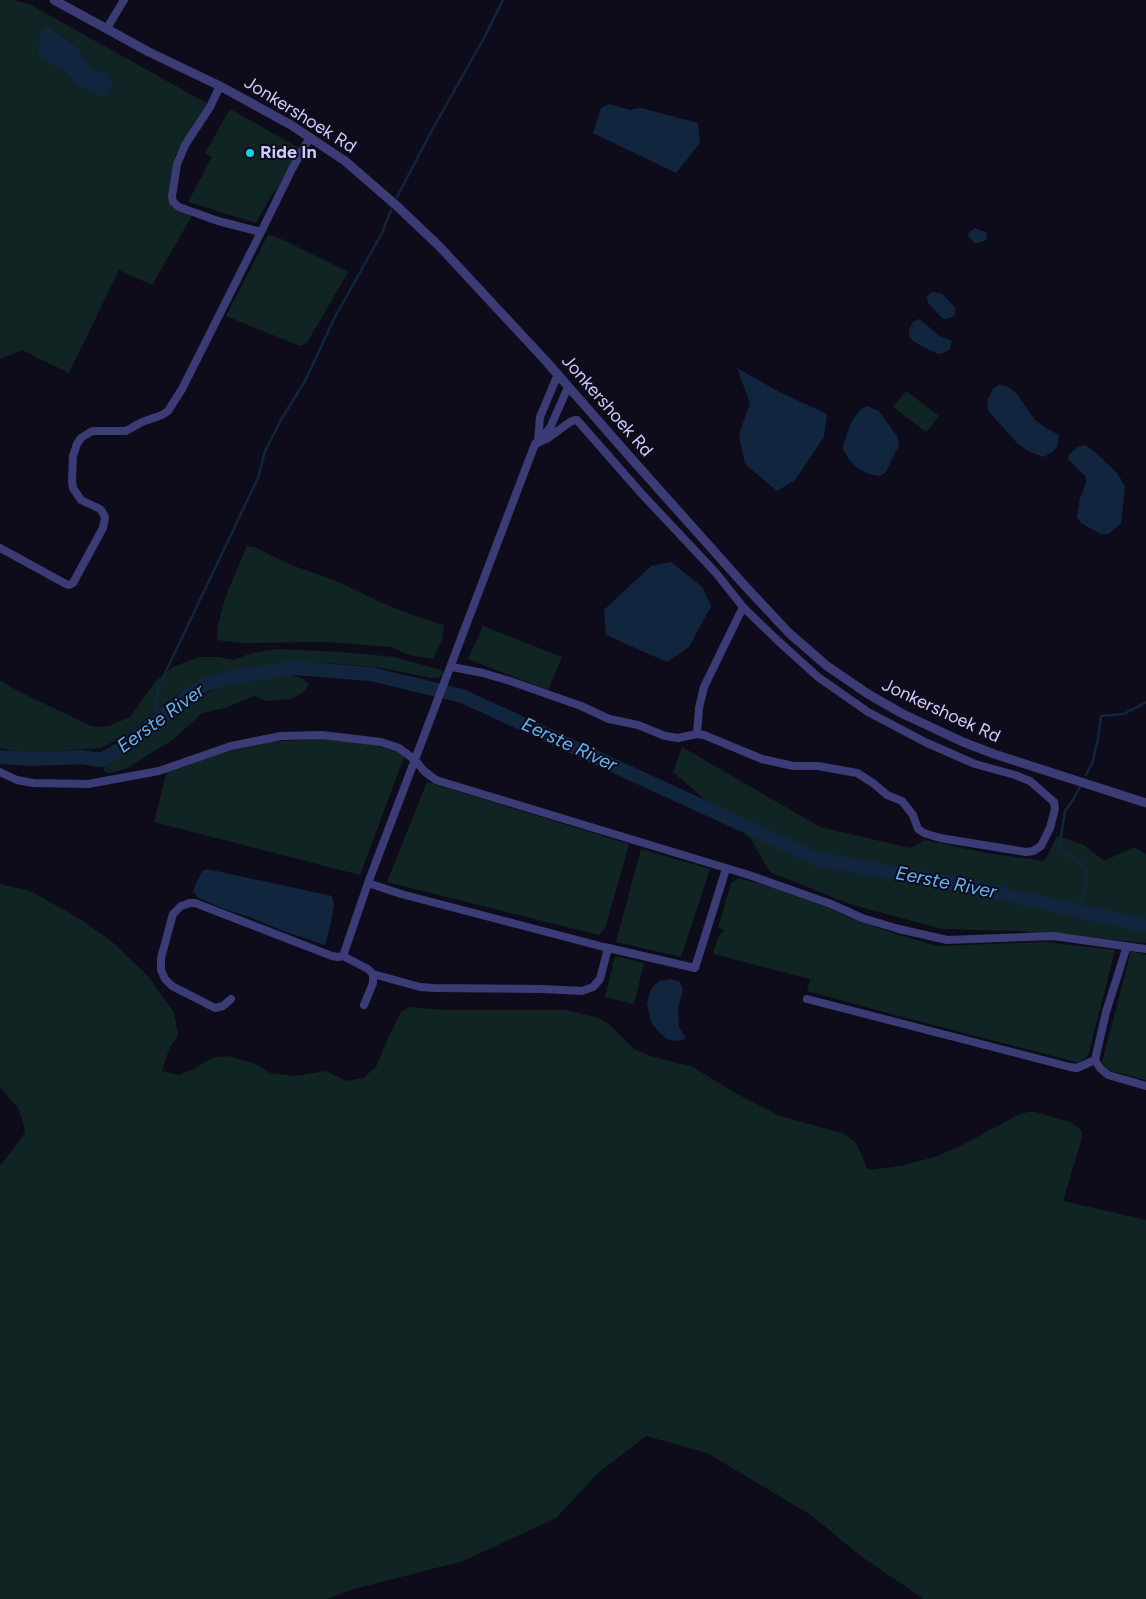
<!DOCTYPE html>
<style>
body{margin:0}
canvas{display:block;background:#0e0c1b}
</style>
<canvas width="1146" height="1599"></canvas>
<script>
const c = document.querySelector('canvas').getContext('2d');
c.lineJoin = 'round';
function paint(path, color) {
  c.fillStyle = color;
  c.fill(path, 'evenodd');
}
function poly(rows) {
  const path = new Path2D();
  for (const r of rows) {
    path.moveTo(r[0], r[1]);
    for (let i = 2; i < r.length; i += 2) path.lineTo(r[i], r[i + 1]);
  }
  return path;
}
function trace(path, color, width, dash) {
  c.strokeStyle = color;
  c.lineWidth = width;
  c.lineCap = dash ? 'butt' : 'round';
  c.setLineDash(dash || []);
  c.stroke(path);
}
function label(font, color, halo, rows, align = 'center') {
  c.font = font + ' Figtree,sans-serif';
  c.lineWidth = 4;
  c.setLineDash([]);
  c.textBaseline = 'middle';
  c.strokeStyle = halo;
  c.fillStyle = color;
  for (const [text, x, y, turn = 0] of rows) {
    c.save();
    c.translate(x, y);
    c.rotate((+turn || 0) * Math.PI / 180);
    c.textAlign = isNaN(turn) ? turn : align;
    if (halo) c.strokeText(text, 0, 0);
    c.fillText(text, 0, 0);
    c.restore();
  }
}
paint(poly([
 [0,0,13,0,31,5,208,104,179,153,176,154,174,160,176,162,170,199,193,214,152,285,119,270,69,373,22,350,0,359],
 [49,27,77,47,93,70,107,72,75,83,68,74],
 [230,109,299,148,279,186,274,193,272,194,256,223,188,202,212,157,205,153],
 [268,235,279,238,348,272,307,343,300,346,226,316],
 [906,391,939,416,926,432,893,407],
 [247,546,254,547,291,565,339,582,382,603,421,618,444,625,442,639,433,659,409,655,391,647,327,642,241,643,217,640,218,624,227,593],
 [483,626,562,657,548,690,468,659],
 [278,649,341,652,394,657,441,670,444,674,439,677,432,678,377,667,325,663,273,665,205,682,180,692,124,737,100,748,43,752,19,752,0,748,0,681,22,693,93,727,109,726,130,717,155,682,173,667,199,657,219,657,234,660,252,653],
 [291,675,303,679,309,684,304,692,291,699,267,701,254,696,225,708,202,713,174,739,125,769,110,773,103,771,105,765,157,725,215,688,259,677],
 [330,738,369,744,400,752,404,757,360,875,154,822,166,775,168,772,223,753,266,742],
 [682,747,820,827,910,848,925,840,986,853,1045,861,1057,836,1084,845,1104,861,1134,847,1146,854,1146,943,1019,931,942,929,850,904,770,872,751,839,673,772],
 [427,782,629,844,605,928,599,935,387,882],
 [641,849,710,869,681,957,616,942],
 [738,878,779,889,822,905,848,917,899,935,938,946,1045,942,1115,950,1088,1056,1080,1063,914,1020,807,991,810,979,713,954,718,938,724,930,718,928,731,883],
 [0,884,30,891,82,920,112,942,148,976,174,1013,178,1035,169,1049,162,1071,179,1075,192,1070,212,1058,228,1056,253,1063,270,1073,294,1076,326,1071,346,1081,363,1078,376,1067,385,1045,401,1012,409,1007,445,1010,566,1010,595,1017,609,1024,634,1049,650,1056,693,1067,735,1093,780,1116,842,1133,855,1142,859,1149,867,1168,872,1170,905,1165,938,1156,970,1141,1020,1114,1032,1111,1070,1122,1079,1128,1082,1132,1082,1138,1063,1201,1146,1220,1146,1599,924,1599,862,1557,811,1515,707,1453,646,1436,598,1473,556,1518,463,1561,354,1589,326,1599,0,1599,0,1165,13,1150,25,1132,23,1122,18,1108,0,1087],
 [1131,951,1146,955,1146,1080,1108,1070,1102,1062],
 [615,956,644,963,634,1004,605,997]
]), '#102423');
paint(poly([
 [49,27,77,47,93,70,107,72,113,82,107,95,98,95,75,83,68,74,39,57,39,41,43,29],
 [609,104,630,110,641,108,698,123,700,143,676,173,593,133,601,108],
 [975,228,987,233,986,240,975,244,967,234],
 [932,292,942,294,950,302,955,308,955,314,952,317,946,319,942,318,928,303,927,296],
 [919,319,941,337,952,341,949,350,943,353,938,354,921,346,912,340,909,336,909,330,913,322],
 [737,368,781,393,827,414,824,437,795,480,777,491,745,464,739,435,750,403],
 [999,385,1007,386,1017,394,1035,420,1046,428,1059,435,1057,447,1051,453,1043,457,1028,451,1017,443,991,414,987,408,988,399,993,389],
 [867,406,879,411,897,436,899,445,886,472,880,476,869,474,856,467,848,458,843,450,843,445,852,421,861,409],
 [1085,445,1095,452,1117,473,1125,486,1121,523,1109,534,1101,534,1088,527,1081,523,1077,517,1080,498,1086,483,1086,477,1068,459,1069,454,1078,447],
 [671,562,702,587,711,606,689,647,667,662,606,635,604,610,651,566],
 [207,869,332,896,334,905,331,922,325,945,283,931,252,918,222,908,198,898,193,891,202,871],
 [671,979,680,982,683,989,678,1009,679,1027,686,1039,677,1041,667,1039,660,1033,652,1024,647,1005,650,992,654,985,660,981]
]), '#11253f');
trace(poly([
 [397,197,432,130,483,40,503,0],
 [155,720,158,688,258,478,265,451,282,418,305,381,335,317,382,233,391,210],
 [1086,775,1092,764,1098,739,1101,716,1124,714,1146,702],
 [1078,911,1086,883,1087,869,1077,860,1059,849,1065,811,1073,800,1080,787]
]), '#11253f', 2.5);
trace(poly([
 [0,757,32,759,82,757,101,760,121,749,186,697,206,684,233,677,295,668,371,674,462,696,817,859,967,886,1146,926]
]), '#11253f', 14);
trace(poly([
 [107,28,124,0],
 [220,86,210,107,185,145,181,155,177,164,172,197,173,202,179,207,218,221,261,232,292,169,310,137],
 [538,441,540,417,558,374],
 [0,548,66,584,69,585,73,583,103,528,105,518,103,513,100,509,81,500,73,488,72,481,73,456,77,444,81,438,92,431,126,431,142,422,162,415,168,411,182,389,261,232],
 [452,667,483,673,510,681,581,706,609,719,638,725,665,736,678,738,697,734,704,735,762,759,793,766,818,766,857,773,873,783,887,795,902,801,913,815,918,829,924,833,940,838,1026,852,1033,851,1041,846,1050,828,1055,809,1054,802,1030,781,1015,775,975,764,927,743,868,712,818,677,776,639,743,607,716,573,641,493,577,420,575,420,570,422,548,438,535,444],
 [697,734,699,708,704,687,743,607],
 [0,772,17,780,33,783,88,784,159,771,231,746,281,736,322,735,381,742,399,748,415,760,424,771,436,780,749,875,831,904,862,918,899,929,947,940,1053,936,1146,949],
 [368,883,401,894,474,913,604,947,695,968,726,869],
 [1127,946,1106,1012,1095,1060,1100,1068,1108,1075,1146,1086],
 [343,956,368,969,373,974,373,983,364,1005],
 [373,974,420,987,434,988,542,989,582,991,593,987,600,979,608,948],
 [231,999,223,1006,215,1008,172,986,165,979,161,970,161,958,173,914,181,906,190,903,195,903,332,956,338,957,343,956,368,883,535,444,550,428,568,387],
 [807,999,1070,1067,1077,1068,1095,1060]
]), '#3b3b76', 8);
trace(poly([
 [54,0,149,52,220,86,291,125,345,161,397,206,440,247,545,360,630,457,746,587,789,633,827,666,868,694,903,714,963,742,994,754,1146,803]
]), '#3b3b76', 9);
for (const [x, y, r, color] of [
 [250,153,5,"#12d4df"]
]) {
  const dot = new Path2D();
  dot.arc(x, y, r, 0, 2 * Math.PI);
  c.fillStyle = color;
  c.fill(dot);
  trace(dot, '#0e0c1b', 2);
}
label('18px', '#cecbfb', '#0e0c1b', [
 ["Jonkershoek Rd",300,115,32],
 ["Jonkershoek Rd",607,406,49],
 ["Jonkershoek Rd",941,711,25]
]);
label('bold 18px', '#cecbfb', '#0e0c1b', [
 ["Ride In",260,153]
], 'left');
label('italic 19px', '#61b5f2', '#0e0c1b', [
 ["Eerste River",161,719,-36],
 ["Eerste River",569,745,25],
 ["Eerste River",946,883,11]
]);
</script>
